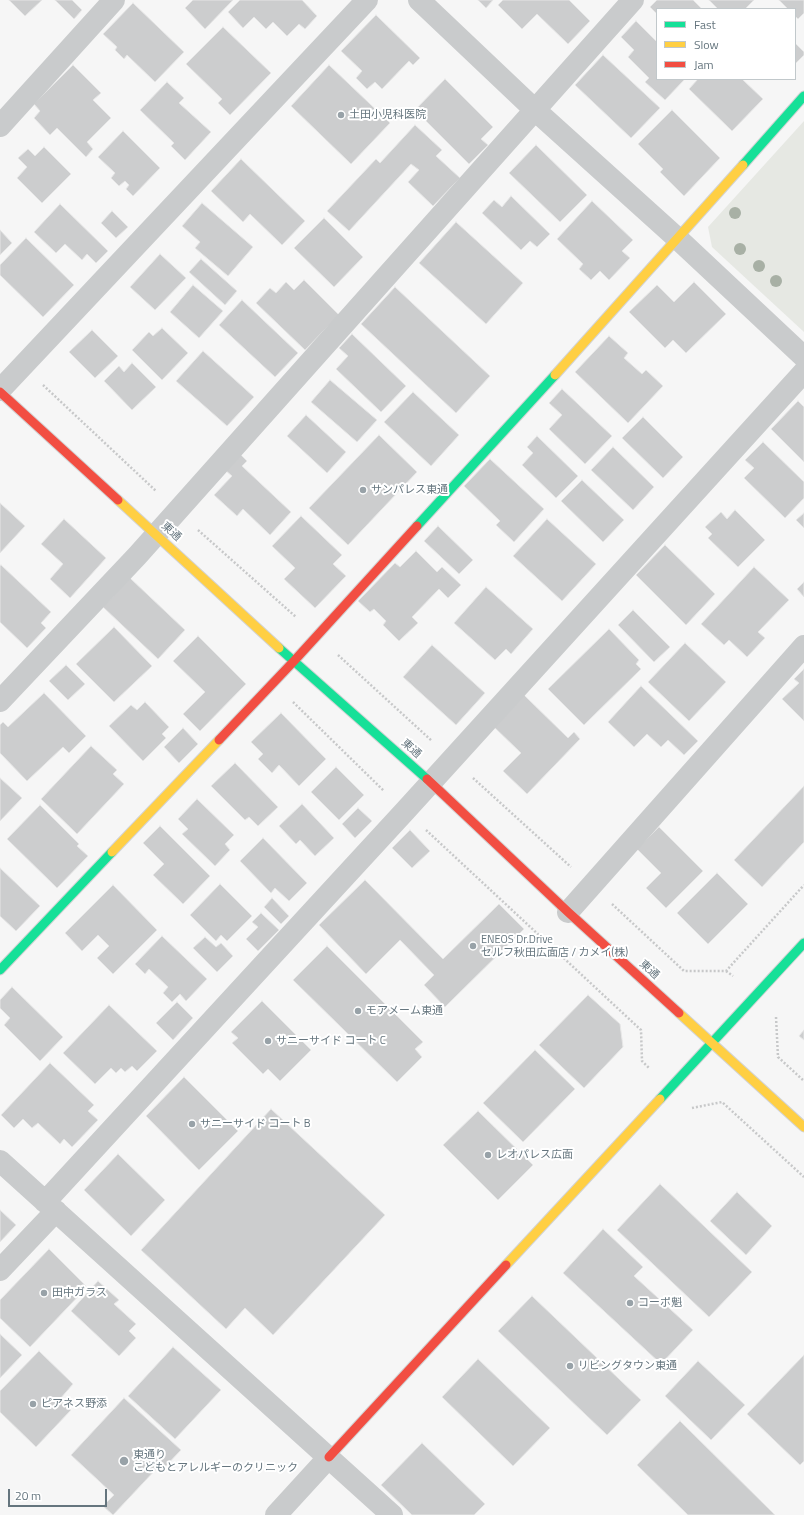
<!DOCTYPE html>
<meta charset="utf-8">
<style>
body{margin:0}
#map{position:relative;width:804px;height:1515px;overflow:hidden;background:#f6f6f6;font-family:"Titillium Web",sans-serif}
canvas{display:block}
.legend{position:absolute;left:656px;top:8px;width:140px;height:72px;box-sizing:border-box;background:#fff;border:1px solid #c1c8cb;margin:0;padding:5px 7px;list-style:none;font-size:12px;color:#65757e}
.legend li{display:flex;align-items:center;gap:8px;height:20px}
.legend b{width:20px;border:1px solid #c1c8cb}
.scale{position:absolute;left:8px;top:1489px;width:99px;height:18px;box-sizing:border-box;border:2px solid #65757e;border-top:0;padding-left:5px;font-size:12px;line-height:14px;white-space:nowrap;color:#65757e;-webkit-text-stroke:3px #fff;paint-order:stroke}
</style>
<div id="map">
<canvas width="804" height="1515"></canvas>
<ul class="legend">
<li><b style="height:5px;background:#16e098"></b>Fast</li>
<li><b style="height:5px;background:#ffcf43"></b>Slow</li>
<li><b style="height:5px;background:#f24e42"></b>Jam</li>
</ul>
<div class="scale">20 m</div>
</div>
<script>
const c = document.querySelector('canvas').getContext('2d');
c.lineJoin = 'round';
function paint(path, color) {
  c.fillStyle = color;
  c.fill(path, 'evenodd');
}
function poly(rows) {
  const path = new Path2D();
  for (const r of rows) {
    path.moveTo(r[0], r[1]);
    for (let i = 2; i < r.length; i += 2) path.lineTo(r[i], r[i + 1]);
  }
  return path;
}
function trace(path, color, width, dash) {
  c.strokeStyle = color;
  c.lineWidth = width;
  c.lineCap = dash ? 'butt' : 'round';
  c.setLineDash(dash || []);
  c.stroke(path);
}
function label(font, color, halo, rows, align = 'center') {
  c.font = font + ' "Titillium Web","Noto Sans JP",sans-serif';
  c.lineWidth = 4;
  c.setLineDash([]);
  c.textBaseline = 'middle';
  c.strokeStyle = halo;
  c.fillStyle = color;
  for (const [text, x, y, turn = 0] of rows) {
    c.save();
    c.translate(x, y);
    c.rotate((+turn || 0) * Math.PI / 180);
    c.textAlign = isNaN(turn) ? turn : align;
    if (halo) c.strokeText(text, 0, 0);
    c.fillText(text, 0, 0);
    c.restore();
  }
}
paint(poly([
 [804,121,804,332,712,247,708,227]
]), '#e6e8e3');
const building = poly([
 [9,0,42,0,25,16,9,0],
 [55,0,72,0,82,10,74,19,55,0],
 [193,0,233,0,205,29,185,8,193,0],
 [240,0,302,0,317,16,305,29,299,24,287,36,273,22,266,29,254,17,243,28,228,12,240,0],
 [478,0,493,0,486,8,478,0],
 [503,0,569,0,590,21,568,44,537,14,522,29,498,5,503,0],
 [657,0,693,0,702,9,657,9,657,14,650,7,657,0],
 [709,0,754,0,745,9,718,9,709,0],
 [779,0,804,0,804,13,798,19,795,16,795,9,788,9,779,0],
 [133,3,184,52,155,82,127,55,124,59,115,50,117,47,103,34,133,3],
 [376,15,420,58,413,65,409,61,382,89,375,82,367,89,356,78,362,71,341,51,376,15],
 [636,21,657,42,657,79,685,79,665,100,645,82,649,78,628,57,634,50,621,37,636,21],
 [223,27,271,73,230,115,218,103,222,99,186,64,223,27],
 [795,43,804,52,804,55,795,64,795,43],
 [603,55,660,108,631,138,575,85,603,55],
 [73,65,101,93,93,100,111,118,87,142,93,149,86,157,57,128,50,135,34,118,40,111,34,104,73,65],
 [329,65,390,123,351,164,291,106,329,65],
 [445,79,493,127,481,139,488,145,469,164,415,110,445,79],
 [698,79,742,79,763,99,732,131,689,89,698,79],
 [167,82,184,98,179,103,211,132,185,160,171,146,174,143,140,110,167,82],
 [672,110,720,158,684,196,660,172,663,169,638,144,672,110],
 [415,125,442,150,436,156,460,178,433,206,408,182,419,170,411,164,349,231,327,211,376,159,380,163,415,125],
 [123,131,160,168,133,196,126,189,129,185,125,181,119,186,111,178,115,173,98,157,123,131],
 [536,145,587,195,560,222,509,173,536,145],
 [44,147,71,174,42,203,17,178,27,167,18,158,28,149,35,156,44,147],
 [241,159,305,221,282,245,250,214,243,222,211,191,241,159],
 [511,196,550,234,537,247,530,241,521,250,482,213,494,200,502,207,511,196],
 [592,201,633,240,622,251,630,258,609,280,600,271,591,280,579,269,583,264,557,239,592,201],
 [202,203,253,247,228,276,195,248,200,242,182,226,202,203],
 [60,204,108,251,96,263,87,254,82,260,65,244,56,253,34,232,60,204],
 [112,211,128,227,116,238,101,223,112,211],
 [324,218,363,257,334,287,294,248,324,218],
 [456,222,523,283,486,324,419,263,456,222],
 [0,230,12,243,0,255,0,230],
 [26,238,74,285,43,317,0,275,0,265,26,238],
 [160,254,186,278,155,310,130,287,160,254],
 [201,259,237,291,225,305,189,272,201,259],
 [304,280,339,315,305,350,256,303,270,288,276,293,286,282,294,290,304,280],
 [694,282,726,314,686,353,673,340,665,348,629,312,657,285,674,302,694,282],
 [193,285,223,311,199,338,170,312,193,285],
 [395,287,490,376,456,413,361,324,395,287],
 [242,300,298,353,275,377,219,325,242,300],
 [162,328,188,353,162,380,132,350,149,332,153,336,162,328],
 [92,330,118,356,95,378,69,352,92,330],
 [352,334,406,386,381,412,336,369,348,356,339,348,352,334],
 [609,336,628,353,624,358,642,374,646,370,663,386,628,423,575,372,609,336],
 [203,351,254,397,227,426,176,381,203,351],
 [132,363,156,387,132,410,104,381,119,366,124,372,132,363],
 [330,380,377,420,357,442,311,402,330,380],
 [562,389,612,436,585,464,549,429,562,415,549,403,562,389],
 [413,392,459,435,431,466,384,422,413,392],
 [798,401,804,407,804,462,771,429,798,401],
 [306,415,346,452,327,473,287,436,306,415],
 [643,417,683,457,663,478,622,438,643,417],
 [379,435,417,472,348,545,309,508,379,435],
 [537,436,578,476,556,498,522,465,533,453,527,447,537,436],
 [763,442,804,482,804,498,785,518,744,478,754,468,745,460,763,442],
 [613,447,654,487,633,510,591,470,613,447],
 [240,454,247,461,242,466,291,512,270,535,243,509,237,516,214,495,232,476,225,470,240,454],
 [490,459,544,509,514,542,496,525,500,521,464,486,490,459],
 [582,480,624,520,603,542,561,501,582,480],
 [0,503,25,526,0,553,0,503],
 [735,510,765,540,738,567,708,538,712,534,705,527,721,512,727,519,735,510],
 [804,513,804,528,796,520,804,513],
 [301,516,342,555,333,564,346,576,315,608,284,579,295,568,272,546,301,516],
 [64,519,106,558,70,598,50,579,63,564,41,544,64,519],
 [547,519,596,564,562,601,513,556,547,519],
 [438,526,473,560,459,574,424,541,438,526],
 [665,545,715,594,686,625,636,575,665,545],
 [416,551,437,572,442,567,461,585,448,598,439,589,412,617,418,623,399,641,383,625,386,621,374,609,370,612,358,601,395,563,400,567,416,551],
 [1,565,51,612,41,623,46,628,27,648,0,622,0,566,1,565],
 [754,567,789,600,758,632,765,638,747,657,729,640,724,645,701,624,754,567],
 [130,578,185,630,158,659,103,607,130,578],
 [804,582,804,597,797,589,804,582],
 [486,587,533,629,511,654,506,649,495,660,454,623,486,587],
 [633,610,670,647,654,662,618,625,633,610],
 [114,627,152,666,114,702,76,664,114,627],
 [609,629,639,660,636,664,641,669,584,725,548,689,609,629],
 [198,636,246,684,200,731,183,714,205,692,173,661,198,636],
 [685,643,726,682,689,721,648,682,685,643],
 [432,645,485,693,456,725,403,677,432,645],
 [66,665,85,684,68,700,49,681,66,665],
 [804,669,804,721,782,699,799,683,794,679,804,669],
 [641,686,698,741,684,755,668,740,661,747,647,734,634,747,608,722,641,686],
 [44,693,86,736,69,753,63,747,27,781,0,753,0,725,3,722,8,727,44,693],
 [524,695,568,738,574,732,580,739,527,794,503,771,521,753,493,726,524,695],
 [145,702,169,727,162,734,166,738,143,761,109,726,131,705,137,710,145,702],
 [281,713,326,759,299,786,279,765,272,773,258,759,263,754,251,742,281,713],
 [183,728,198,744,179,763,164,747,183,728],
 [91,746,117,770,113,774,124,784,77,834,41,799,91,746],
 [235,763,278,807,258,826,249,817,245,820,211,786,235,763],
 [336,767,364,795,339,820,311,792,336,767],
 [0,778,22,798,0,821,0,778],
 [804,786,804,842,762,887,734,860,804,786],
 [197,799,234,835,225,844,230,850,215,866,182,834,188,829,178,819,197,799],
 [302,804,334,838,315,856,300,840,296,844,279,826,302,804],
 [40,805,79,844,77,846,88,856,57,888,7,839,40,805],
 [358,808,372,821,355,838,342,824,358,808],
 [160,826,210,876,183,904,153,875,164,864,143,843,160,826],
 [659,827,703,871,666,908,646,888,661,873,637,849,659,827],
 [410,830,430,851,412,868,392,848,410,830],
 [263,838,307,883,289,901,275,888,271,893,240,861,263,838],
 [0,868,40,906,16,931,0,916,0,868],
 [717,873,748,904,708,944,677,913,717,873],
 [365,880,443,959,499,904,524,929,445,1007,424,985,434,975,400,940,366,974,319,925,365,880],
 [220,884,252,916,227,941,221,935,216,941,190,915,220,884],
 [113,885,157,930,113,974,97,958,109,946,98,935,82,951,65,933,113,885],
 [272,898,289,916,281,924,264,907,272,898],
 [261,913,279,930,258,951,246,939,258,927,252,922,261,913],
 [162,936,207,979,186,1001,180,994,172,1002,163,993,168,987,149,969,145,974,135,964,162,936],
 [205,937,216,947,221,943,233,956,217,972,193,948,205,937],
 [327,946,423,1042,415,1049,422,1057,397,1082,293,980,327,946],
 [12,987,63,1037,40,1061,4,1025,10,1018,0,1008,0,1000,12,987],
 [588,995,620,1024,623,1047,584,1088,539,1045,588,995],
 [262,1001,311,1050,280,1081,268,1069,263,1074,232,1043,238,1038,231,1032,262,1001],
 [177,1002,193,1018,173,1040,156,1023,177,1002],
 [109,1005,157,1051,137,1071,132,1066,125,1072,121,1068,116,1073,111,1068,95,1084,63,1053,109,1005],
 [804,1030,804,1040,799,1036,804,1030],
 [535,1050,575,1089,523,1142,483,1103,535,1050],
 [50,1063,94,1105,88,1111,98,1120,72,1147,64,1139,60,1144,38,1123,32,1128,23,1119,14,1128,1,1115,50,1063],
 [184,1077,238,1131,199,1170,146,1116,184,1077],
 [271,1109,385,1215,273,1335,245,1308,226,1329,141,1250,271,1109],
 [478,1111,533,1165,498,1200,443,1145,478,1111],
 [118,1154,165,1200,131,1236,84,1190,118,1154],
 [660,1184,752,1272,709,1317,617,1230,660,1184],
 [737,1192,772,1226,746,1255,710,1221,737,1192],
 [0,1210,16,1225,0,1242,0,1210],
 [603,1229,643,1267,634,1276,693,1330,661,1364,563,1273,603,1229],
 [49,1249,87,1287,30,1347,0,1318,0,1300,49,1249],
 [98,1281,119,1300,114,1304,136,1324,129,1331,136,1338,119,1356,71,1311,98,1281],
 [532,1296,641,1400,607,1435,498,1331,532,1296],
 [0,1334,22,1355,0,1378,0,1334],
 [173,1347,221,1390,175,1439,128,1396,173,1347],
 [39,1351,73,1384,60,1399,71,1410,36,1447,0,1412,0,1391,39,1351],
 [804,1355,804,1461,800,1465,747,1414,804,1355],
 [478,1359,550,1428,513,1466,442,1397,478,1359],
 [698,1361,745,1405,711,1440,665,1396,698,1361],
 [124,1398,181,1450,163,1469,159,1466,113,1515,103,1506,114,1495,71,1455,124,1398],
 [680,1421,775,1515,688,1515,637,1465,680,1421],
 [422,1443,485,1504,474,1515,412,1515,381,1485,422,1443]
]);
paint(building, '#cccdce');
trace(building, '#e6e6e6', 1);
const fast = poly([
 [743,165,804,96],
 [417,526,555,375],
 [279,648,427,779],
 [0,970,112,852],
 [660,1099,804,943]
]);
const slow = poly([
 [555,375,743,165],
 [118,500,279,648],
 [112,852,219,740],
 [679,1013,804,1127],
 [506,1265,660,1099]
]);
const jam = poly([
 [0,392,118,500],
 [219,740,294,661,417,526],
 [427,779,568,912,679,1013],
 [329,1457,506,1265]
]);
trace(fast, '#d2d3d4', 11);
trace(slow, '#d2d3d4', 11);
trace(jam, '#d2d3d4', 11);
trace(poly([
 [43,385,156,491],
 [198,530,296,617],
 [338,655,432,741],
 [293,702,384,791],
 [473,778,571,867],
 [426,830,641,1030,642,1061,650,1069],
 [612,904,684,971,726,971,804,885],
 [726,971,733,976],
 [776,1017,778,1057,804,1081],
 [692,1108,722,1102,804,1177]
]), '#c7c8c9', 2.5, [2, 2]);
trace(poly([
 [419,0,535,110,678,239,804,357],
 [0,126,114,0],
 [0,390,367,0],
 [0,701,137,556,633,0],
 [568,912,804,646],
 [0,1161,392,1515],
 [45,1202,405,811,804,372],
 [0,1270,56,1211],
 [276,1515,329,1457]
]), '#c9cbcc', 22);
trace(fast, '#16e098', 9);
trace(slow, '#ffcf43', 9);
trace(jam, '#f24e42', 9);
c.fillStyle = '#a8b0a5';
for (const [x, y] of [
 [735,213],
 [740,249],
 [759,266],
 [776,281]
]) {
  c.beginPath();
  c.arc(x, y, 6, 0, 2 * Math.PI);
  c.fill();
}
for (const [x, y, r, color] of [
 [341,115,4,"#98a2a8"],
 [363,490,4,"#98a2a8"],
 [473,946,4,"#98a2a8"],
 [358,1011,4,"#98a2a8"],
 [268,1041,4,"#98a2a8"],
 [192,1124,4,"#98a2a8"],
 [488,1155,4,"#98a2a8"],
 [44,1293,4,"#98a2a8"],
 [630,1303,4,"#98a2a8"],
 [570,1366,4,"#98a2a8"],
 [33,1404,4,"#98a2a8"],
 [124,1461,5,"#98a2a8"]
]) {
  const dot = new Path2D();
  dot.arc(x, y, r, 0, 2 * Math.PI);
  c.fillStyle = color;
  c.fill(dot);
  trace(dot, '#fff', 1.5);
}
label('11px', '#65757e', '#fff', [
 ["土田小児科医院",349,115],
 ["サンパレス東通",371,490],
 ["ENEOS Dr.Drive",481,940],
 ["セルフ秋田広面店 / カメイ(株)",481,953],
 ["モアメーム東通",366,1011],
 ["サニーサイド コート C",276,1041],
 ["サニーサイド コート B",200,1124],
 ["レオパレス広面",496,1155],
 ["田中ガラス",52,1293],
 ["コーポ魁",638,1303],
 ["リビングタウン東通",578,1366],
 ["ピアネス野添",41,1404],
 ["東通り",133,1455],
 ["こどもとアレルギーのクリニック",133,1468]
], 'left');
label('11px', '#65757e', '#fff', [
 ["東通",171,532,42],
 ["東通",411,749,42],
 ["東通",649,970,42]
]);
</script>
